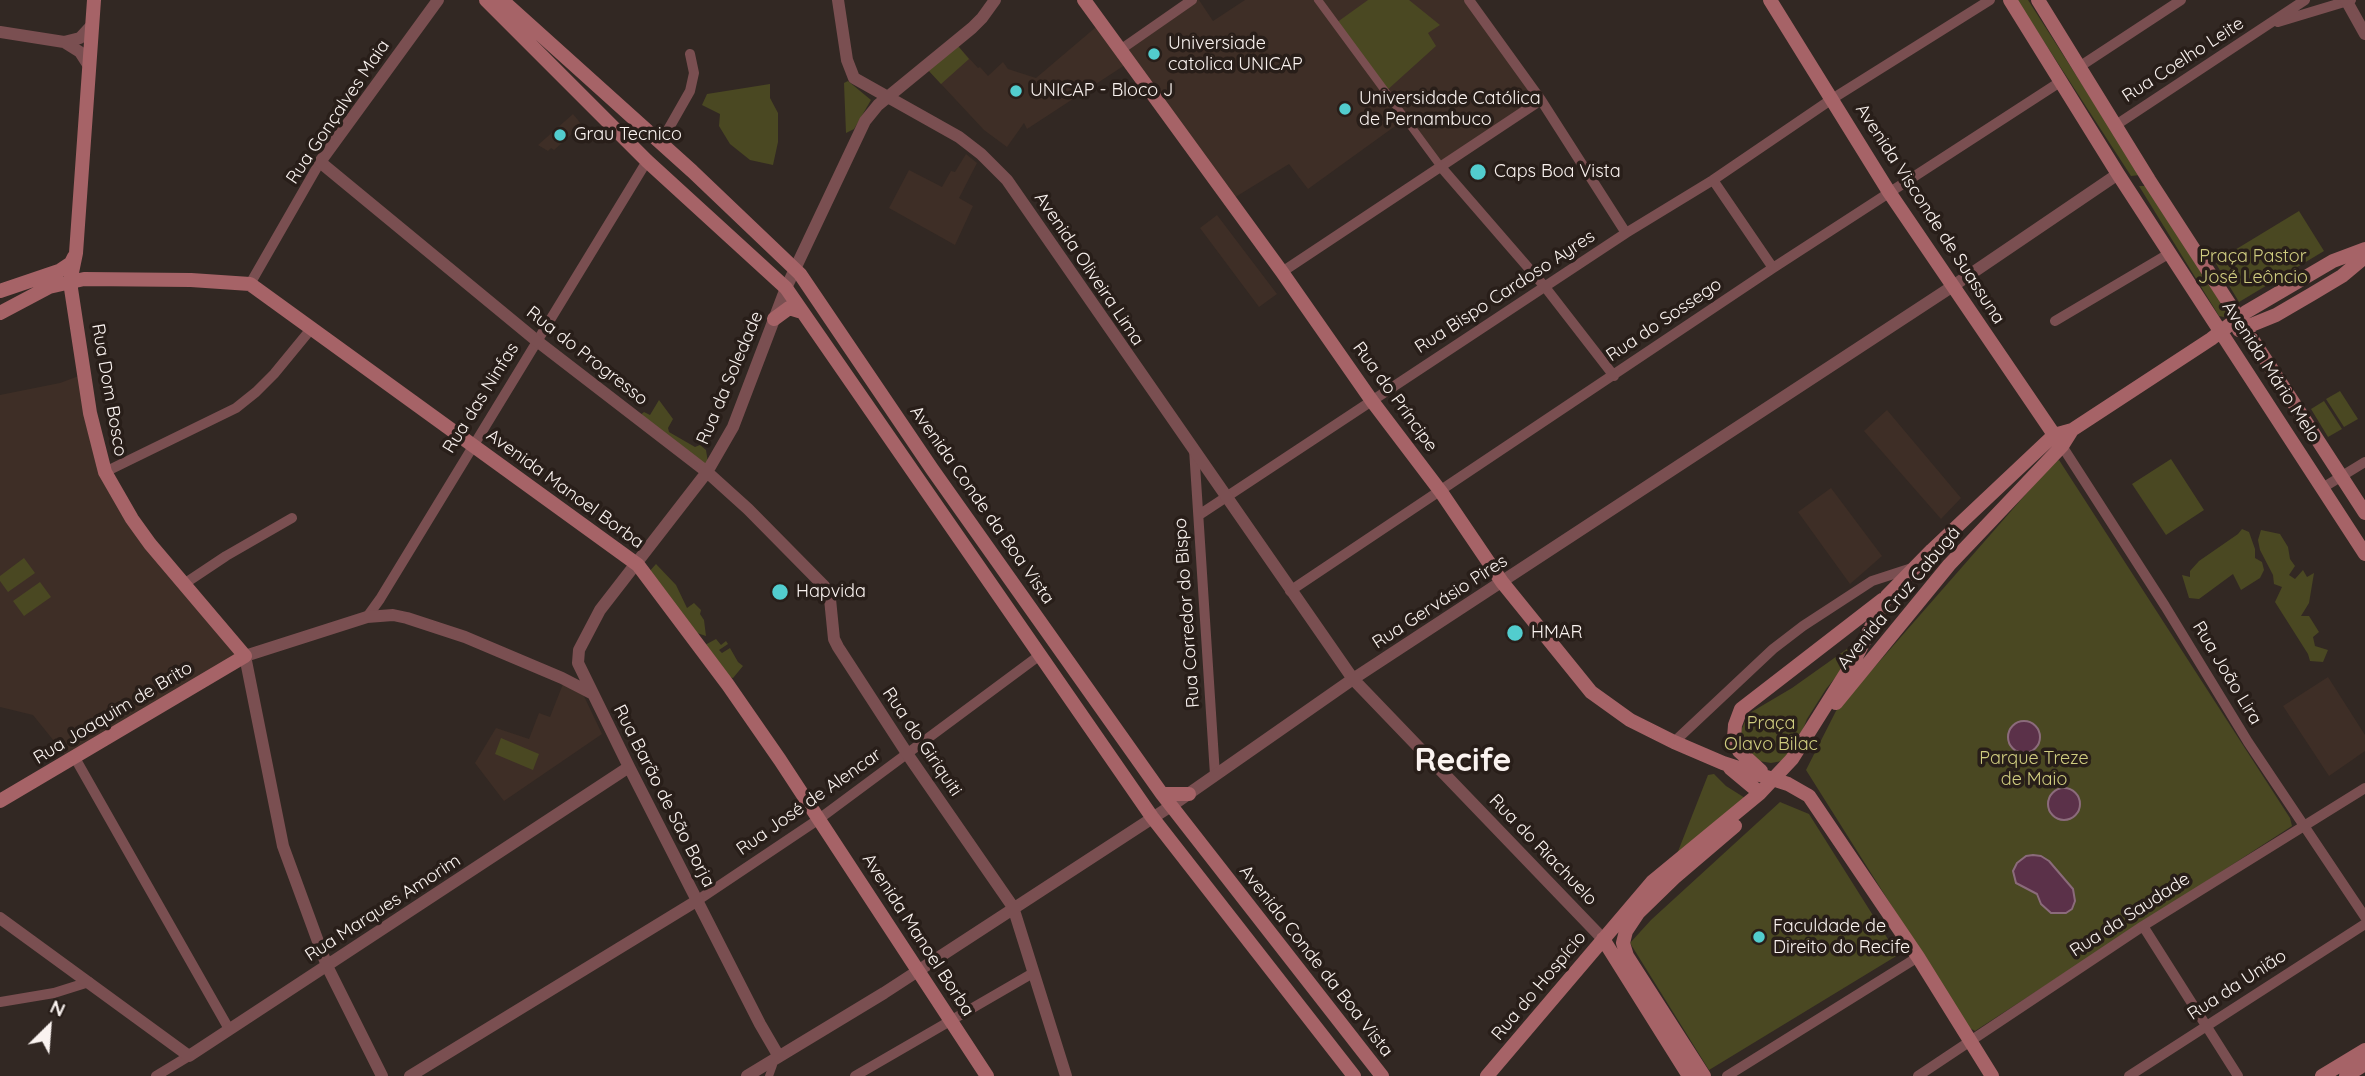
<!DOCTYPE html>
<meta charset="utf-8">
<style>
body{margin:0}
#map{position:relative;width:2365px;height:1076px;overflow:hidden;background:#322823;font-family:Quicksand,sans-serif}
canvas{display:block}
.north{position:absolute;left:14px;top:992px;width:70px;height:70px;-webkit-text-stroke:5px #281e19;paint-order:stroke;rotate:25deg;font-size:19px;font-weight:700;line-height:28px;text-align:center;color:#faf3f0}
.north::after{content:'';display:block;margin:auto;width:24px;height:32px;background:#faf3f0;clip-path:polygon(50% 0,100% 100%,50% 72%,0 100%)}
</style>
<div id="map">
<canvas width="2365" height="1076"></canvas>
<div class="north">N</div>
</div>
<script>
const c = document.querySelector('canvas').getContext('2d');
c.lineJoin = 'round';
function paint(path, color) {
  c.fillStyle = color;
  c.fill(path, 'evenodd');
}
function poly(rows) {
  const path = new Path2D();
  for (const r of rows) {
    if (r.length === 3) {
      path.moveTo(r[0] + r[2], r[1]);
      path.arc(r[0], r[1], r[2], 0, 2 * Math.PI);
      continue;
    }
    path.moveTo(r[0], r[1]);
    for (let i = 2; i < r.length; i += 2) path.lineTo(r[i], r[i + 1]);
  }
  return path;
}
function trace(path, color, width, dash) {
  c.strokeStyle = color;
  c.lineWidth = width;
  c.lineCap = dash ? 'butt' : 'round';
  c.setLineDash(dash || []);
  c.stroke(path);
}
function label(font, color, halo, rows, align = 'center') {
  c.font = font + ' Quicksand,sans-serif';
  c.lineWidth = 7;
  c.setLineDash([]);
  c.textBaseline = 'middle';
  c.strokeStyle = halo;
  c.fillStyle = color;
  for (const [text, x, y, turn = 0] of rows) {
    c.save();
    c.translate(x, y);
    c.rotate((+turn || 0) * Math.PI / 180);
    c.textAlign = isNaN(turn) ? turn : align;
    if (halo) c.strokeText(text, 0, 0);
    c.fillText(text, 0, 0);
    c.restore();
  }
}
paint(poly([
 [1192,0,1199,0,1213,21,1245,0,1470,0,1541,100,1441,167,1405,119,1308,189,1289,164,1229,201,1120,50],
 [1096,27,1125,65,1027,129,1024,123,1007,147,984,130,928,70,958,46,978,68,980,67,988,76,1003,62,1008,69,1036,78],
 [573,114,582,125,554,150,551,148,548,151,538,145],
 [966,154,977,163,959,198,973,206,955,245,889,208,909,170,942,187,951,171,955,172],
 [1217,215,1277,294,1259,307,1200,228],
 [84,374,113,490,245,656,70,761,33,715,0,707,0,395,60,383],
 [1887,410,1961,498,1941,519,1864,431],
 [1831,488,1882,556,1850,584,1798,512],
 [2328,677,2365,735,2365,751,2329,776,2283,706],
 [563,684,582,692,602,734,504,801,475,763,496,728,529,739,539,713,550,717]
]), '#3e2e26');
paint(poly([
 [1368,0,1409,0,1440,25,1428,33,1436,46,1385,92,1336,23],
 [2017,0,2028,0,2140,175,2131,176],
 [958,46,969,59,941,84,928,70],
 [848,81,871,100,854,129,846,133,844,83],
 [770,84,770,98,778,113,778,142,773,165,750,160,730,144,719,126,720,114,702,105,707,94],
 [2139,186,2147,186,2227,313,2224,317,2219,316],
 [2299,211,2324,251,2239,302,2215,262],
 [2340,391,2358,419,2344,427,2326,399],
 [659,400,673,419,668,428,669,432,695,447,700,445,706,450,708,463,705,467,639,416,644,412,650,415],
 [2324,401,2342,429,2328,437,2311,409],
 [2171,459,2204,510,2166,535,2132,484],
 [2059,460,2290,818,2292,826,1975,1031,1968,1027,1806,770,1836,711,2054,462],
 [2242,529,2249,532,2255,549,2255,558,2262,562,2264,570,2260,578,2241,590,2233,574,2199,599,2189,598,2182,575,2190,577,2190,571,2199,561,2238,534],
 [2261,530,2280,534,2288,547,2290,559,2295,566,2289,575,2295,579,2303,570,2307,577,2314,573,2309,603,2301,616,2309,616,2319,632,2313,637,2315,646,2328,650,2323,662,2310,661,2308,654,2275,602,2282,587,2274,584,2273,575,2260,550,2258,540],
 [24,558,35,573,8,592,0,581,0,576],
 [656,564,676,585,687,608,694,603,701,610,700,614,704,620,706,636,697,633,648,573],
 [40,582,51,597,24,616,13,601],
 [716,639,721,645,726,641,728,644,719,650,722,653,730,648,738,662,743,666,733,678,728,677,705,645],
 [1854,644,1843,668,1826,689,1807,719,1796,747,1782,761,1771,763,1759,761,1745,748,1741,731,1748,714,1792,688],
 [501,738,539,754,533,770,495,754],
 [1714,774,1726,786,1745,798,1677,854,1708,775],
 [1780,802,1809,814,1898,955,1709,1070,1630,943,1651,920]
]), '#4a4822');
const water = poly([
 [2024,737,16],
 [2064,804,16],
 [2033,855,2041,856,2049,861,2073,889,2075,901,2072,909,2066,913,2051,913,2041,904,2037,894,2016,883,2013,871,2017,863,2026,856,2033,855]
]);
paint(water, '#5b3149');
trace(water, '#8b6b7b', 2);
trace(poly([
 [1318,0,1441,167],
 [769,1076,773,1065,771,1060]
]), '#7a4f51', 8);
trace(poly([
 [1469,0,1541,100,1626,233],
 [2278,22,2351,0],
 [1120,50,1192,0],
 [2079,67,2181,0],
 [2116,125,2305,0],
 [661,142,690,91,694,73,690,54],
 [1441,167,1545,287,1614,376],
 [1713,180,1773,268],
 [1282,272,1541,100],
 [250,284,320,162],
 [2055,321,2170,253],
 [2062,446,2165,606,2248,742,2365,917],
 [1194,449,1215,775],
 [105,472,236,408,256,392,274,374,311,329],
 [2324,487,2365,462],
 [1199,515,1626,233,1713,180,1832,99,1990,0],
 [184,584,226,556,292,518],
 [1290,591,1773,268,2060,82],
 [367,617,380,599,647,161],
 [1674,742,1773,649,1803,626,1872,581,1915,567],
 [75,758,229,1029],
 [698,900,819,819,1040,655],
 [2143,926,2238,1076],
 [0,1002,54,993,89,982],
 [156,1076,189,1056],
 [855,1076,1033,973],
 [1727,1076,1918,957],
 [1918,1076,2143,926,2365,788],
 [2129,1076,2365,924]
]), '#7a4f51', 10);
trace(poly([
 [438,0,320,162,537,341,707,472,748,509,824,586,830,599,834,639,838,647,910,758,1013,907,1066,1076],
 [838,0,847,60,854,78,959,137,981,154,1007,180,1353,679,1603,939],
 [2346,0,2365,34],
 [0,32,64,42,80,52,89,66],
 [64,42,80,38,92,25],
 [0,918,189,1056,629,767],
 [778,1055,760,1024,629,767,578,663,579,650,600,610,707,472,733,427,786,288,865,121,878,105,972,28,982,18,995,0],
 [382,1076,327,966,283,846,245,656,367,617,393,615,407,618,465,637,562,678,593,694],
 [410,1076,698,900],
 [747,1076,884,993,1174,804,1353,679,1953,286,2118,174]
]), '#7a4f51', 12);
trace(poly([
 [486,0,647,161,786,288,1152,817,1354,1076],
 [502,0,692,171,800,274,932,469,1162,794,1382,1076],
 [1084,0,1282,272,1372,401,1441,492,1502,582,1591,692,1630,720,1674,742,1723,763,1788,784,1809,796,1918,957,1992,1076],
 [1770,0,1889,192,2059,442],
 [2010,0,2118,174,2365,554],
 [2038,0,2149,180,2365,513],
 [0,291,59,271,71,263,74,257],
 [0,313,49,287,84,279,191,280,250,284,638,565,728,685,780,760,987,1076],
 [774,319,789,308,802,312],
 [2239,330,2276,315,2312,294,2342,276,2365,257],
 [1836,703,1949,565,2062,446,2072,430],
 [1730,768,1760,793],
 [1761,771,1739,751,1734,738,1735,725,1741,709,1882,600],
 [1162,794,1189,794],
 [0,801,245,656,150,544,132,519,105,472,90,413,70,282,76,253,94,0],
 [1603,939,1689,1076],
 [1487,1076,1652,882,1760,793,1792,759,1855,659,1887,596,1932,550,2054,435,2072,430,2211,339,2246,312,2333,261,2365,249],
 [1704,1076,1627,956,1623,943,1626,931,1638,913,1674,878,1735,826],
 [2322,1076,2365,1050],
 [2346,1076,2365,1064]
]), '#a66367', 14);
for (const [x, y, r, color] of [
 [1154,54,7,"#52cdce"],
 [1016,91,7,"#52cdce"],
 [1345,109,7,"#52cdce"],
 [560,135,7,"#52cdce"],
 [1478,172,9,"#52cdce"],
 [780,592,9,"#52cdce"],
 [1515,633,9,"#52cdce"],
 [1759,937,7,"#52cdce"]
]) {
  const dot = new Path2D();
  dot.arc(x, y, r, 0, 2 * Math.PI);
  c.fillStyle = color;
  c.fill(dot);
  trace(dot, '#281e19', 2.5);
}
label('18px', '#faf3f0', '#281e19', [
 ["Universiade",1168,44],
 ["catolica UNICAP",1168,65],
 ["UNICAP - Bloco J",1030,91],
 ["Universidade Católica",1359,99],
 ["de Pernambuco",1359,120],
 ["Grau Tecnico",574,135],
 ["Caps Boa Vista",1494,172],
 ["Hapvida",796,592],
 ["HMAR",1531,633],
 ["Faculdade de",1773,927],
 ["Direito do Recife",1773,948]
], 'left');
label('18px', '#faf3f0', '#281e19', [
 ["Rua Coelho Leite",2183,60,-33],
 ["Rua Gonçalves Maia",338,112,-56],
 ["Avenida Visconde de Suassuna",1930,214,57],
 ["Avenida Oliveira Lima",1089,269,56],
 ["Rua Bispo Cardoso Ayres",1505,292,-33],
 ["Rua do Sossego",1664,320,-34],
 ["Rua do Progresso",587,356,38],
 ["Avenida Mário Melo",2271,372,57],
 ["Rua da Soledade",730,378,-67],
 ["Rua Dom Bosco",109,390,80],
 ["Rua do Príncipe",1395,397,54],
 ["Rua das Ninfas",481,398,-58],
 ["Avenida Manoel Borba",565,489,36],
 ["Avenida Conde da Boa Vista",982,505,55],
 ["Avenida Cruz Cabugá",1899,598,-50],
 ["Rua Gervásio Pires",1440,602,-33],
 ["Rua Corredor do Bispo",1187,613,-94],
 ["Rua João Lira",2227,673,59],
 ["Rua Joaquim de Brito",113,713,-31],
 ["Rua do Giriquiti",922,742,56],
 ["Rua Barão de São Borja",664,796,63],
 ["Rua José de Alencar",809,802,-35],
 ["Rua do Riachuelo",1543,850,46],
 ["Rua Marques Amorim",383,908,-33],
 ["Rua da Saudade",2130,915,-33],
 ["Avenida Manoel Borba",918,935,57],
 ["Avenida Conde da Boa Vista",1316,961,52],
 ["Rua da União",2237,985,-33],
 ["Rua do Hospício",1539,986,-50]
]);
label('18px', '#d0cd80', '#281e19', [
 ["Praça Pastor",2253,257],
 ["José Leôncio",2253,278],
 ["Praça",1771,724],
 ["Olavo Bilac",1771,745],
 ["Parque Treze",2034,759],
 ["de Maio",2034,780]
]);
label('bold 32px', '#faf3f0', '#281e19', [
 ["Recife",1463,761]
]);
</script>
